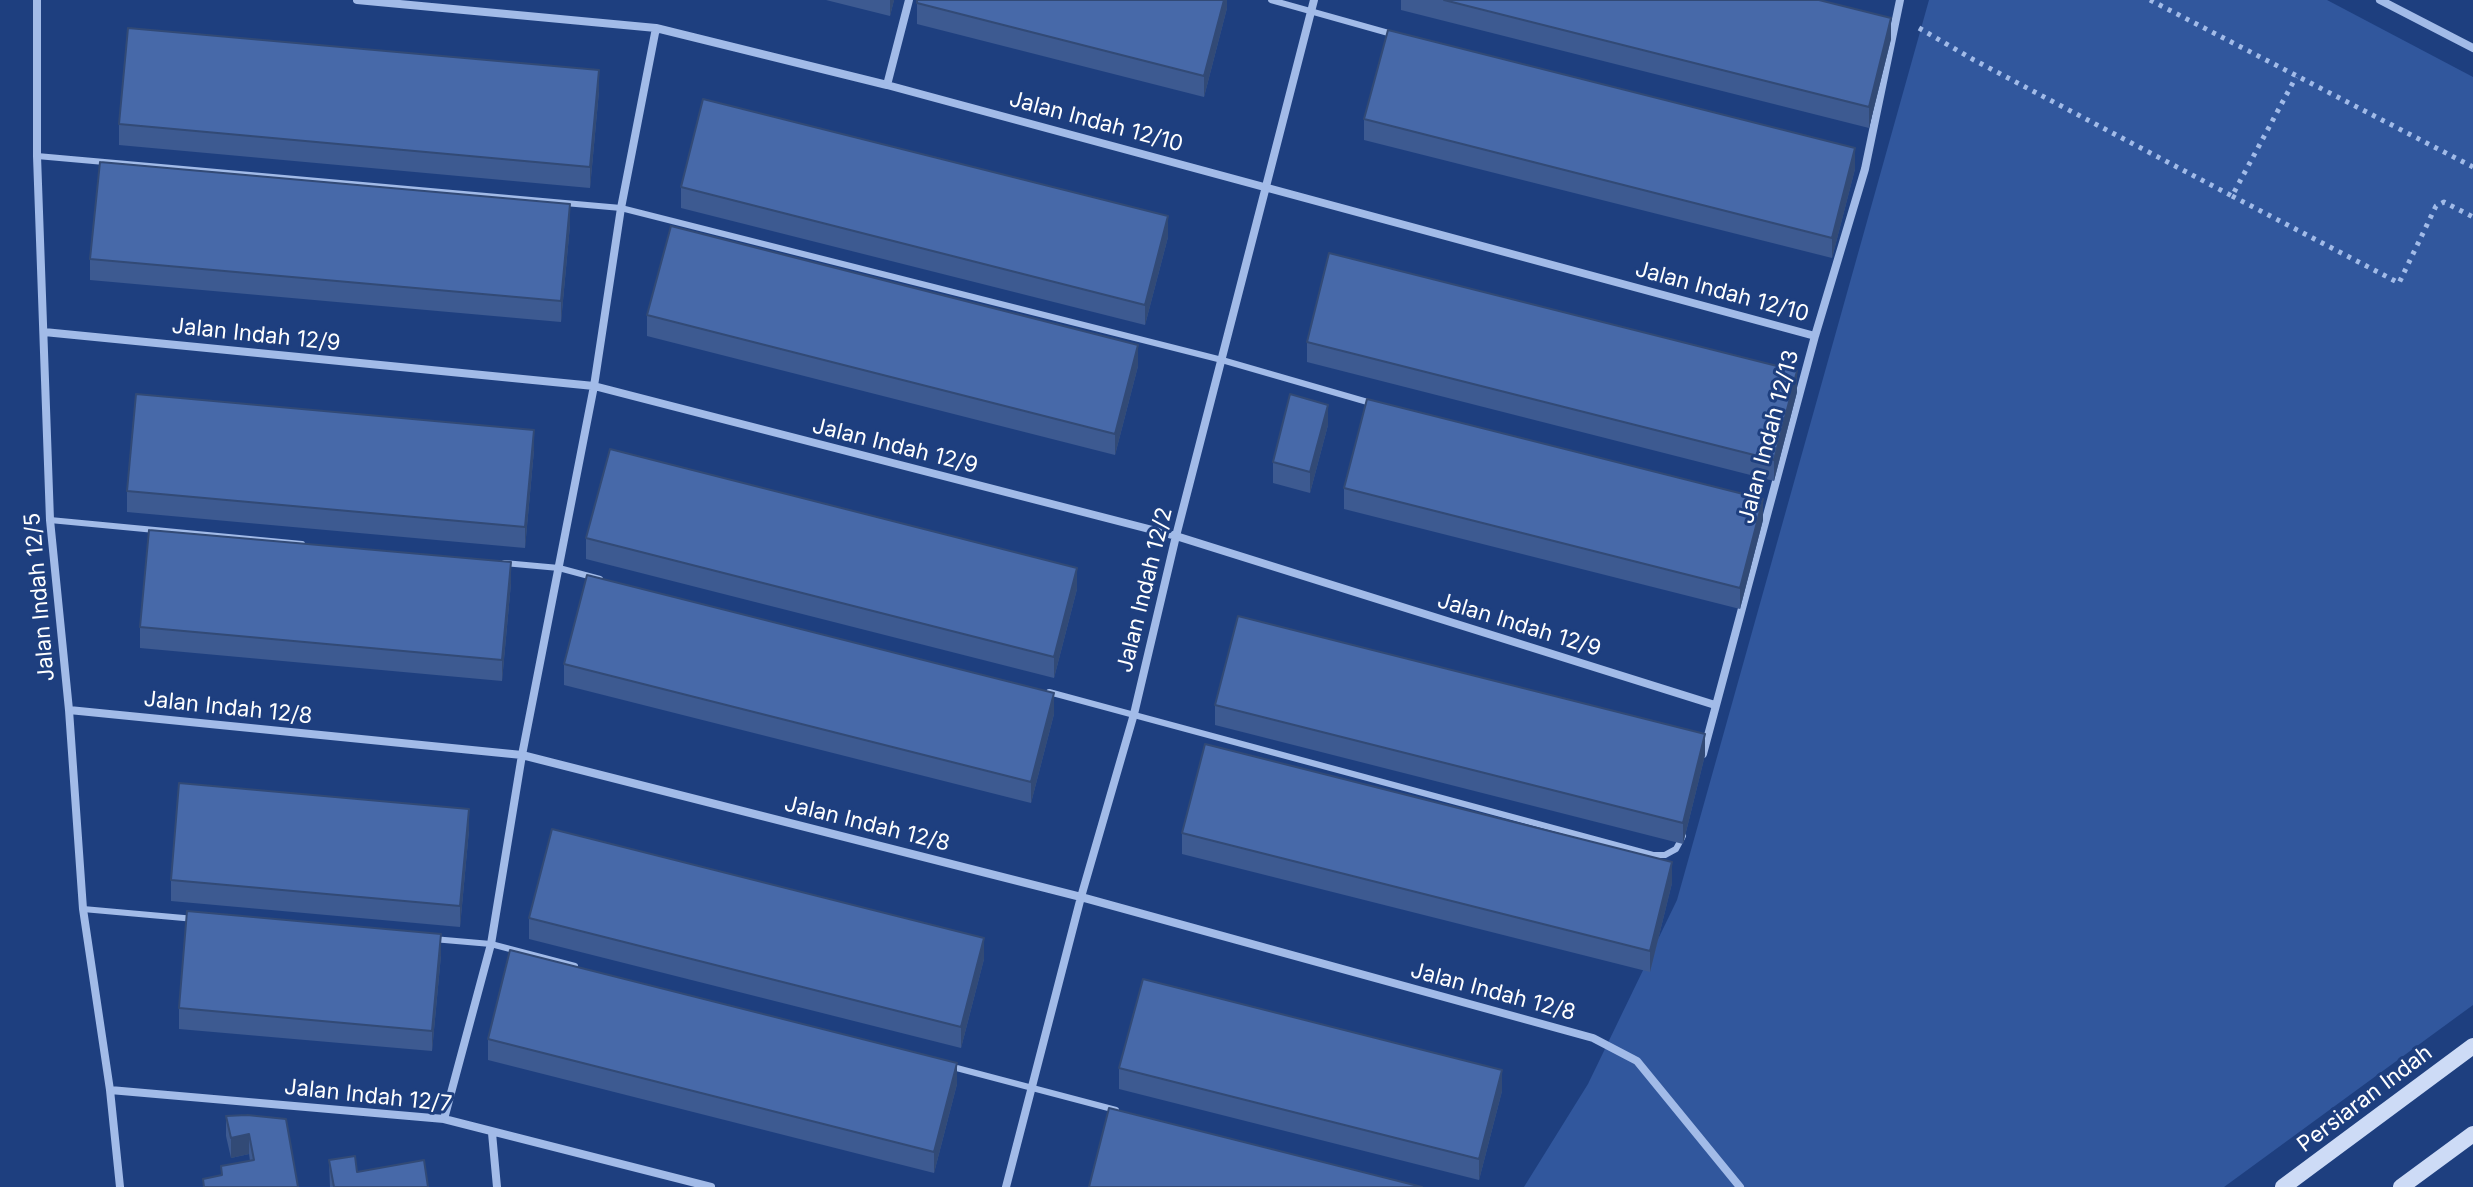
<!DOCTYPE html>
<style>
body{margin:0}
canvas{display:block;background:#1e3f7f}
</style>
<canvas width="2473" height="1187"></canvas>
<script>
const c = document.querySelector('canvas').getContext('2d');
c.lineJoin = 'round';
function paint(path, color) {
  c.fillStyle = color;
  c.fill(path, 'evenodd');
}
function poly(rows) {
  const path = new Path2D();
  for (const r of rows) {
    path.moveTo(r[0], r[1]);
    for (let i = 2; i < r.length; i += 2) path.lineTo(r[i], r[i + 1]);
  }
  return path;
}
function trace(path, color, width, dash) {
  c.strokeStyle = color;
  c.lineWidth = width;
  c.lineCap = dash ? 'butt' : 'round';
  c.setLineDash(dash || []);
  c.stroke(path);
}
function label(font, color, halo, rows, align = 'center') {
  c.font = font + ' Inter,sans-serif';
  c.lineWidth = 6;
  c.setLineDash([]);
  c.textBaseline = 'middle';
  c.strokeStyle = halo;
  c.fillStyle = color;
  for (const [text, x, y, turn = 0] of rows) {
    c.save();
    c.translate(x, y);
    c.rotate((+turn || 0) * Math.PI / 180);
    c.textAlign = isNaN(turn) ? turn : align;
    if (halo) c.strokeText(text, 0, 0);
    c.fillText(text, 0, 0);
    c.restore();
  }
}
paint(poly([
 [1929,0,2327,0,2473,77,2473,1005,2224,1187,1524,1187,1588,1084,1677,900]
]), '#31579d');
trace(poly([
 [2150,0,2473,167],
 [1919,28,1974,60,2232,196,2296,77],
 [2232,196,2399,283,2436,206,2444,202,2473,217]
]), '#a2bbe8', 5, [4, 6]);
trace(poly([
 [1271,0,1392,34],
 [37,156,621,208,1222,360,1371,403],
 [50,520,302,544],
 [504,563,559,568,600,579],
 [1049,692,1653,855,1665,855,1676,849,1683,836],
 [83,909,195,919],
 [433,939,491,944,575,966],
 [949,1066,1116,1110]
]), '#a2bbe8', 6);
trace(poly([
 [37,0,37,156,50,520,69,710,83,909,110,1090,120,1187],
 [357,0,656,28,887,85,1815,336],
 [2380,0,2473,48],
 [887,85,909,0],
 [44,332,594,386,1176,536,1715,705],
 [69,710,522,755,1081,897,1593,1038,1637,1061,1740,1187],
 [1703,754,1815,336,1865,169,1900,0],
 [110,1090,444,1119,711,1187],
 [444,1119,491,944,522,755,594,386,621,208,656,28],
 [492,1133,497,1187],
 [1006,1187,1081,897,1134,714,1176,536,1314,0]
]), '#a2bbe8', 8);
trace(poly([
 [2283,1187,2473,1046],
 [2401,1187,2473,1134]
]), '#cddbf6', 16);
paint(poly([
 [826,0,894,0,890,16],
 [1227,0,1227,8,1204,97,917,24,917,3],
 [1401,0,1819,0,1891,39,1869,128,1401,10],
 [599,91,590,188,119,145,119,124],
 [1364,119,1855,169,1832,258,1364,140],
 [681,187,1168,237,1145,325,681,208],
 [570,225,561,322,90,280,90,259],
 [647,315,1138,366,1115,455,647,336],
 [1307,342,1797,392,1774,481,1307,362],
 [1328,425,1310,493,1273,483,1273,462],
 [534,450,525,548,127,512,127,491],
 [1344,488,1763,520,1740,609,1344,509],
 [586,538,1077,589,1054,678,586,559],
 [511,583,502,681,140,648,140,627],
 [564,664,1054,714,1031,803,564,685],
 [1215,705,1705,755,1683,844,1215,725],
 [469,830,460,927,171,901,171,880],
 [1182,833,1672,883,1650,972,1182,854],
 [529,918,984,959,961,1048,529,939],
 [441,955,432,1051,179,1029,179,1008],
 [488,1039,957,1084,934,1173,488,1060],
 [1119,1068,1502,1091,1479,1180,1119,1089],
 [247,1115,298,1187,203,1187,203,1179,221,1175,221,1166,250,1161,249,1154,231,1158,226,1136,226,1116],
 [329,1160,357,1172,428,1187,330,1187]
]), '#3d5a91');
paint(poly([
 [890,0,894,0,890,16],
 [1224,0,1227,0,1227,8,1204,97,1204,76],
 [1891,18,1891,39,1869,128,1869,107],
 [599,70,599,91,590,188,590,167],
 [1855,148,1855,169,1832,258,1832,238],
 [570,204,570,225,561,322,561,301],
 [1168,216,1168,237,1145,325,1145,305],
 [1138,345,1138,366,1115,455,1115,434],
 [1797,371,1797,392,1774,481,1774,460],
 [1328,405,1328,425,1310,493,1310,472],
 [534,430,534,450,525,548,525,527],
 [1763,499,1763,520,1740,609,1740,588],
 [511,562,511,583,502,681,502,660],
 [1077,568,1077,589,1054,678,1054,657],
 [1054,693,1054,714,1031,803,1031,782],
 [1705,734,1705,755,1683,844,1683,823],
 [469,809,469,830,460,927,460,906],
 [1672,862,1672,883,1650,972,1650,951],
 [441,934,441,955,432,1051,432,1031],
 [984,938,984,959,961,1048,961,1027],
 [957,1063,957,1084,934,1173,934,1152],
 [1502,1070,1502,1091,1479,1180,1479,1159],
 [249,1134,249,1154,231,1158,231,1138]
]), '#324a76');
const building = poly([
 [917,0,1224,0,1204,76,917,3,917,0],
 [1444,0,1819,0,1891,18,1869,107,1444,0],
 [128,28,599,70,590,167,119,124,128,28],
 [1388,30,1855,148,1832,238,1364,119,1388,30],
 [703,99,1168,216,1145,305,681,187,703,99],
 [100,162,570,204,561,301,90,259,100,162],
 [671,226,1138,345,1115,434,647,315,671,226],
 [1329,253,1797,371,1774,460,1307,342,1329,253],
 [136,394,534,430,525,527,127,491,136,394],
 [1290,394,1328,405,1310,472,1273,462,1290,394],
 [1367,399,1763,499,1740,588,1344,488,1367,399],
 [610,449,1077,568,1054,657,586,538,610,449],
 [149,530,511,562,502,660,140,627,149,530],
 [587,575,1054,693,1031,782,564,664,587,575],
 [1238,616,1705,734,1683,823,1215,705,1238,616],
 [1205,744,1672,862,1650,951,1182,833,1205,744],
 [179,783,469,809,460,906,171,880,179,783],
 [552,829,984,938,961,1027,529,918,552,829],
 [187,911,441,934,432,1031,179,1008,187,911],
 [510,950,957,1063,934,1152,488,1039,510,950],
 [1143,979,1502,1070,1479,1159,1119,1068,1143,979],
 [1109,1108,1422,1187,1089,1187,1109,1108],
 [247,1115,286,1119,298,1187,204,1187,203,1179,222,1175,221,1166,254,1160,249,1134,231,1138,226,1116,247,1115],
 [355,1156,357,1172,424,1160,428,1187,334,1187,329,1160,355,1156]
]);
paint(building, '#4769a9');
trace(building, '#324a76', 2);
label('22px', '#fff', '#1e3f7f', [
 ["Jalan Indah 12/10",1096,122,15],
 ["Jalan Indah 12/10",1722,292,15],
 ["Jalan Indah 12/9",256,335,6],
 ["Jalan Indah 12/13",1769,437,-75],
 ["Jalan Indah 12/9",895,446,14],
 ["Jalan Indah 12/2",1145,590,-76],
 ["Jalan Indah 12/5",40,597,-95],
 ["Jalan Indah 12/9",1519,625,17],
 ["Jalan Indah 12/8",228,708,6],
 ["Jalan Indah 12/8",867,824,14],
 ["Jalan Indah 12/8",1493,992,15],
 ["Jalan Indah 12/7",368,1096,6],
 ["Persiaran Indah",2365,1099,-37]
]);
</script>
